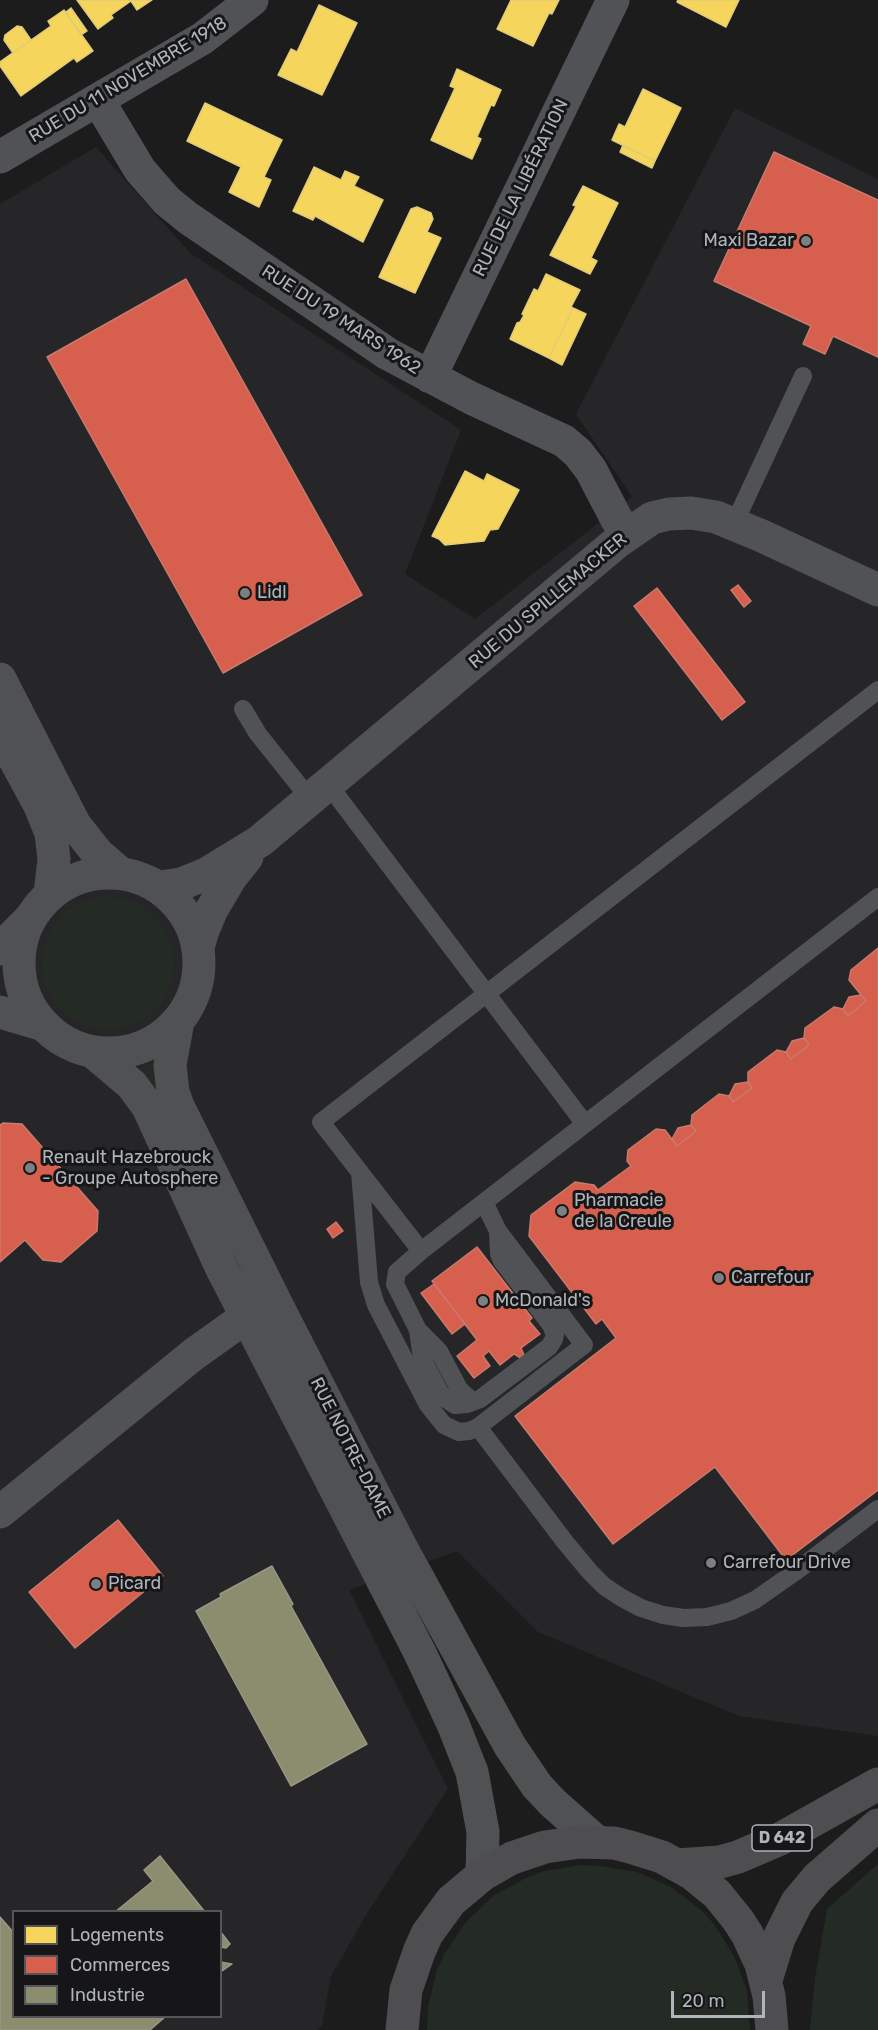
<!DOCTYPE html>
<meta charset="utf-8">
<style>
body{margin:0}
#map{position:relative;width:878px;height:2030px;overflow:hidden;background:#1c1c1c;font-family:Rubik,sans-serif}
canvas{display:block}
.legend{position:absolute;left:12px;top:1910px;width:210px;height:108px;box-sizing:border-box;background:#161618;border:2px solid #535559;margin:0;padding:8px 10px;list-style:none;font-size:18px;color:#afb4bb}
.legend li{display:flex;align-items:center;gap:12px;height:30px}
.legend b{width:30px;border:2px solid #535559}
.scale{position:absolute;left:671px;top:1991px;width:94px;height:27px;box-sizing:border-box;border:3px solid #afb4bb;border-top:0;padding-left:8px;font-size:18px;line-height:21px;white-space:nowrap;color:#afb4bb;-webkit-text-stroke:4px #161618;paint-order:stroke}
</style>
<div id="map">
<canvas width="878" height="2030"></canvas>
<ul class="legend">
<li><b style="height:16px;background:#f6d55c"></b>Logements</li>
<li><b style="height:16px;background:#d6604d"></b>Commerces</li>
<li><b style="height:16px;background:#8c8c6e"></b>Industrie</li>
</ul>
<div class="scale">20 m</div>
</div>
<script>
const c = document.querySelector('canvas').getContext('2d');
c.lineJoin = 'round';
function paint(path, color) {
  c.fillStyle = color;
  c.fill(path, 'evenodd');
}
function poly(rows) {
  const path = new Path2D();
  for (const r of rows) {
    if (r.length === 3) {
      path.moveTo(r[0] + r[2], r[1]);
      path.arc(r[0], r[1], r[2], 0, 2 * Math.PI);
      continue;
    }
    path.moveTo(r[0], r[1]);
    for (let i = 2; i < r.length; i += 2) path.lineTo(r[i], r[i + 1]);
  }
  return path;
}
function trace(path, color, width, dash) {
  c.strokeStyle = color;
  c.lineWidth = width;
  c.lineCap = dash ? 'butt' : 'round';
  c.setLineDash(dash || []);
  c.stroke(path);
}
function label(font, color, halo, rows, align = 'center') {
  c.font = font + ' Rubik,sans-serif';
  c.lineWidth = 6;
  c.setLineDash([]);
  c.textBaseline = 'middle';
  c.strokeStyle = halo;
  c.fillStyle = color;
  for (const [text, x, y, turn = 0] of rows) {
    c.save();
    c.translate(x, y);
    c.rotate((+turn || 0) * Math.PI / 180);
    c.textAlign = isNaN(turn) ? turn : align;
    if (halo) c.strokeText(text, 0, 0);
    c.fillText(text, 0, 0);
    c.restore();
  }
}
paint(poly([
 [735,108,878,179,878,1736,739,1716,538,1632,457,1551,349,1590,448,1789,366,1915,331,1976,322,2026,317,2030,0,2030,0,204,96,147,190,253,461,430,405,574,475,619,632,497,576,414],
 [14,1912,220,1912,220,2016,14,2016]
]), '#262628');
paint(poly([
 [108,963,66],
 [155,1062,160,1097,137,1069],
 [878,1864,878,2030,810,2030,815,1978,827,1909],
 [581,1865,600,1866,637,1872,671,1887,701,1910,714,1924,734,1956,747,1991,750,2030,427,2030,428,2007,437,1970,445,1953,466,1922,493,1896,526,1878,544,1871]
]), '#242b25');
const homes = poly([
 [77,0,152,0,137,10,131,1,111,15,113,18,98,29,77,0],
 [511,0,559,0,552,14,549,13,533,46,497,29,511,0],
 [678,0,739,0,726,27,677,2,678,0],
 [319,5,357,23,322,95,278,75,291,49,297,52,319,5],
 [71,8,87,31,81,35,66,12,71,8],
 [64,10,93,51,77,62,74,58,21,96,0,66,0,62,51,26,48,21,64,10],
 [17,26,22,27,31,40,13,53,4,40,5,35,17,26],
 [457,69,501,90,494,106,491,105,477,137,481,139,472,159,431,140,455,88,450,86,457,69],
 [643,89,681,108,655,161,612,140,619,124,625,127,643,89],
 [205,103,282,140,264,177,271,180,259,207,229,192,241,167,187,141,205,103],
 [623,145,655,161,652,168,620,152,623,145],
 [314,167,341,180,345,171,359,177,354,186,383,200,363,242,315,216,313,220,293,211,314,167],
 [583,186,618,203,591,258,597,261,590,274,550,255,576,206,573,205,583,186],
 [417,207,431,213,433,219,427,232,441,238,415,293,379,277,411,209,417,207],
 [546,274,580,290,571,307,573,308,549,358,510,339,517,323,520,322,524,315,522,314,534,289,538,291,546,274],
 [573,308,586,314,562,365,549,358,573,308],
 [465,471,484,481,487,474,519,490,498,529,490,530,484,541,445,545,439,539,432,536,465,471]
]);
paint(homes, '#f6d55c');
trace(homes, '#e1cb78', 1.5);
const shops = poly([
 [774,152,878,200,878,357,833,336,825,354,803,344,811,326,714,281,774,152],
 [186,279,362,595,223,673,47,357,186,279],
 [738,585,751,601,744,607,731,590,738,585],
 [657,588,745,702,722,720,634,606,657,588],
 [878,948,878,1490,786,1560,715,1467,613,1544,515,1416,616,1338,602,1319,596,1324,529,1236,531,1215,575,1182,594,1185,598,1190,631,1166,627,1161,628,1150,656,1129,665,1130,677,1146,696,1131,691,1125,692,1115,719,1094,729,1096,733,1102,752,1088,748,1082,748,1072,777,1050,786,1052,791,1059,809,1045,804,1038,805,1028,834,1007,843,1009,848,1016,866,1001,849,980,851,970,878,948],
 [861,995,866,1001,848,1016,843,1009,849,997,861,995],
 [804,1038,809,1045,791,1059,786,1052,792,1041,804,1038],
 [748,1082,752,1088,733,1102,729,1096,735,1084,748,1082],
 [3,1123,22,1124,98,1211,97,1231,61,1262,43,1260,25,1240,0,1262,0,1125,3,1123],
 [691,1125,696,1131,677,1146,672,1139,678,1128,691,1125],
 [336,1222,343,1231,333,1238,327,1229,336,1222],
 [477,1247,532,1318,529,1321,540,1334,521,1348,524,1355,520,1358,514,1354,500,1365,489,1351,483,1356,490,1366,474,1378,457,1356,477,1340,432,1281,477,1247],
 [434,1284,465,1324,452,1334,421,1293,434,1284],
 [118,1520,163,1576,75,1648,29,1592,118,1520]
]);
paint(shops, '#d6604d');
trace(shops, '#ca796e', 1.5);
const industry = poly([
 [272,1566,293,1604,291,1606,367,1744,291,1786,196,1611,221,1597,220,1594,272,1566],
 [160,1856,205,1912,115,1912,153,1881,144,1870,160,1856],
 [0,1917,14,1933,14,2016,166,2016,150,2030,0,2030,0,1917],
 [220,1931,230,1944,226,1948,220,1947,220,1931],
 [220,1962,232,1964,222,1971,220,1962]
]);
paint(industry, '#8c8c6e');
trace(industry, '#969885', 1.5);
trace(poly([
 [734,524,803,376],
 [243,709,258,734,310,799],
 [328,784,585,1124],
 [360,1172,369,1282,376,1305,428,1405,444,1425,459,1432,469,1431,478,1427,584,1345,498,1231,484,1202],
 [498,1231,499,1254,502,1261,551,1325,555,1335,554,1339,549,1347,480,1399,467,1404,455,1405,443,1397,439,1391,426,1366,421,1352,418,1330,395,1284,397,1272,421,1251,878,897],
 [421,1251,321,1122,878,690],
 [418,1330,439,1351,459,1389,473,1402],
 [478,1427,565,1542,590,1572,604,1586,622,1598,641,1608,663,1615,683,1618,707,1617,731,1611,755,1600,795,1572,878,1509]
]), '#515255', 18);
trace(poly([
 [98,100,140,170,167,201,188,218,388,354,471,398,564,441,578,453,591,470,616,518,627,535],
 [0,157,203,38,252,0],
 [430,377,613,0],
 [160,887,181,884,206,874,260,841,616,543,652,518,669,514,691,513,716,517,762,536,878,590],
 [198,948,202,933,212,909,231,877,247,857],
 [0,949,29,920],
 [0,1012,44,1025],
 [0,1512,194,1354,246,1317]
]), '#515255', 33);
trace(poly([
 [0,679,75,825,98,854,120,873],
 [0,732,40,806,51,833,54,859,50,894],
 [109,963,90],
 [178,1021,170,1065,173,1092,178,1106,278,1307,402,1549,510,1746,537,1786,553,1803,597,1842],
 [93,1052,132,1085,148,1107,221,1267,420,1653,453,1724,472,1772,483,1832,482,1875]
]), '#505152', 33);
trace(poly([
 [677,1865,720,1862,738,1857,780,1839,878,1784],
 [766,1980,779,1938,797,1902,817,1878,878,1825],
 [402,2030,406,1990,419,1952,427,1934,451,1901,482,1875,512,1858,545,1847,580,1842,614,1843,630,1847,662,1857,691,1873,717,1894,738,1920,747,1934,761,1964,769,1996,772,2030]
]), '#4e4e51', 33);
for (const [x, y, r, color] of [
 [806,241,6,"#7c7f83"],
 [245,593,6,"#7c7f83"],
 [30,1168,6,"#7c7f83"],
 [562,1211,6,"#7c7f83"],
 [719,1278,6,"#7c7f83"],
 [483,1301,6,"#7c7f83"],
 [711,1563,6,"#7c7f83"],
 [96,1584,6,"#7c7f83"]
]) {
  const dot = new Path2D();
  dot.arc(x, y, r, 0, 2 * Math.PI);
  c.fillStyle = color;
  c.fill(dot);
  trace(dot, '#161618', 2);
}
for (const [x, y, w] of [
 [782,1838,60]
]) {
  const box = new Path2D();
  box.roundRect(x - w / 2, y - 13, w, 26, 4.5);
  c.fillStyle = '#161618';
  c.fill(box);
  trace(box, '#afb4bb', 1.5);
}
label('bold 16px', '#afb4bb', null, [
 ["D 642",782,1838]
]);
label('18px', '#afb4bb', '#161618', [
 ["RUE DU 11 NOVEMBRE 1918",128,80,-31],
 ["RUE DE LA LIBÉRATION",521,188,-64],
 ["RUE DU 19 MARS 1962",341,320,33],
 ["RUE DU SPILLEMACKER",548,601,-40],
 ["RUE NOTRE-DAME",350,1448,63]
]);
label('18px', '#afb4bb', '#161618', [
 ["Maxi Bazar",794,241,"right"],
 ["Lidl",257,593],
 ["Renault Hazebrouck",42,1158],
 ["- Groupe Autosphere",42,1179],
 ["Pharmacie",574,1201],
 ["de la Creule",574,1222],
 ["Carrefour",731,1278],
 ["McDonald's",495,1301],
 ["Carrefour Drive",723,1563],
 ["Picard",108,1584]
], 'left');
</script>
